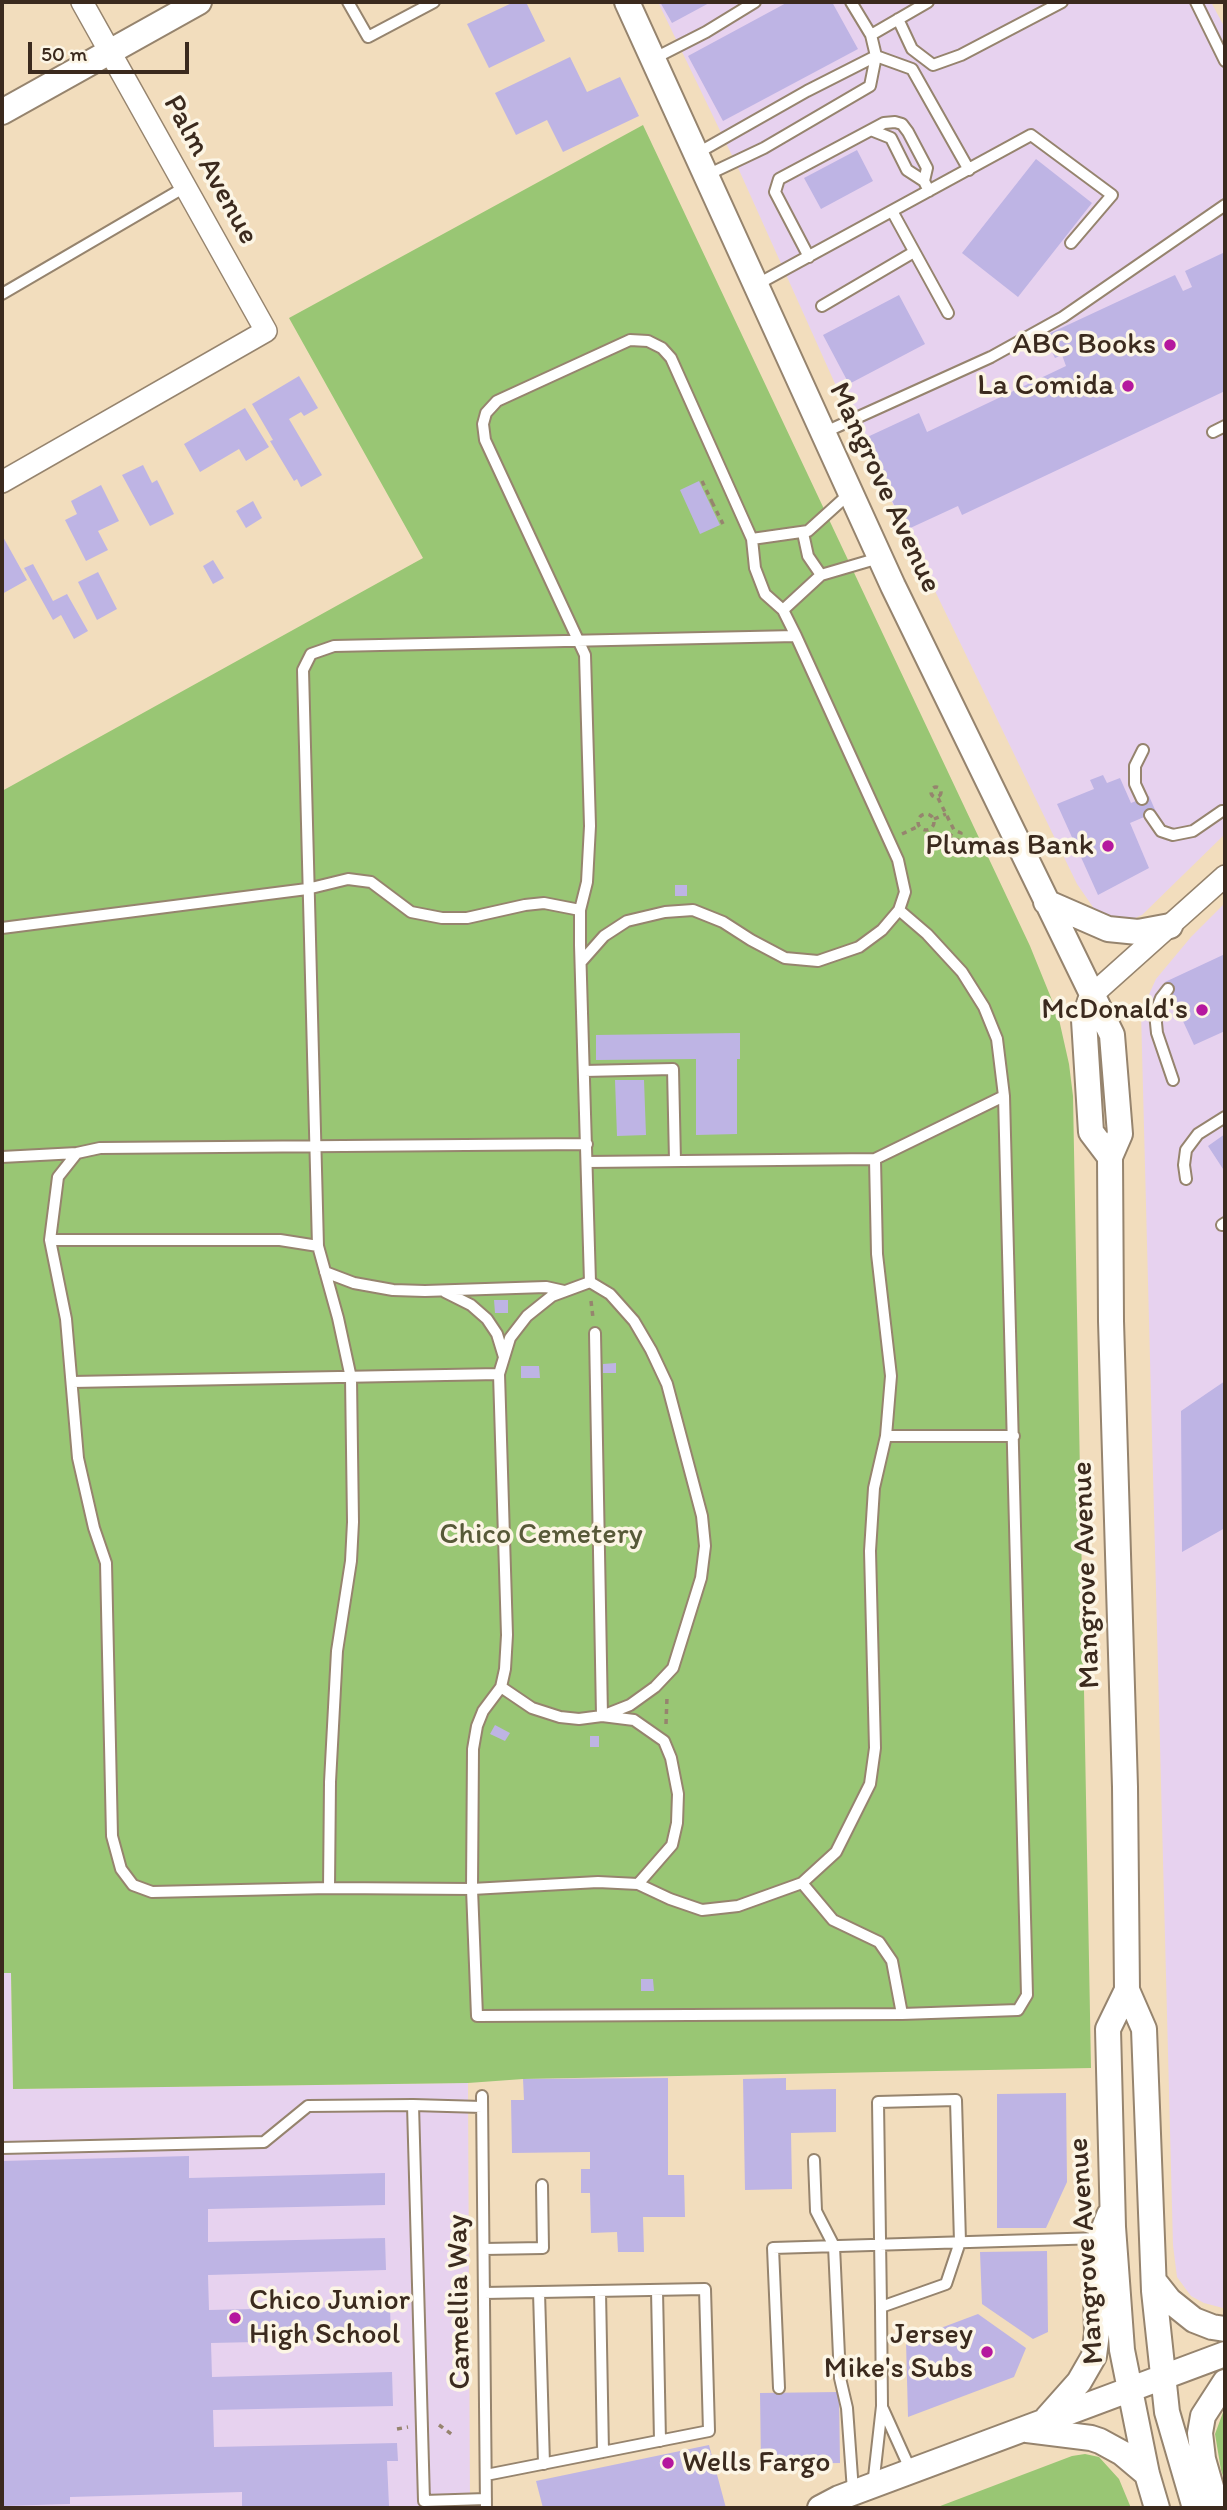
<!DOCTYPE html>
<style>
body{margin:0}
#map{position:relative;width:1227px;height:2510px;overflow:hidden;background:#f2ddbd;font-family:Itim,sans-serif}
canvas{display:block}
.frame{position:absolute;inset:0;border:4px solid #3b2a1e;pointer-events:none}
.scale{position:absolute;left:28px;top:42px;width:161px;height:32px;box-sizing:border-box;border:4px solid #3b2a1e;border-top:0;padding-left:9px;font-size:21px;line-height:24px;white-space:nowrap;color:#3b2a1e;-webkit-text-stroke:5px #fcf5e5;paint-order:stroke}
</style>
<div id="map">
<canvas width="1227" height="2510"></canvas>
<div class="frame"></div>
<div class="scale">50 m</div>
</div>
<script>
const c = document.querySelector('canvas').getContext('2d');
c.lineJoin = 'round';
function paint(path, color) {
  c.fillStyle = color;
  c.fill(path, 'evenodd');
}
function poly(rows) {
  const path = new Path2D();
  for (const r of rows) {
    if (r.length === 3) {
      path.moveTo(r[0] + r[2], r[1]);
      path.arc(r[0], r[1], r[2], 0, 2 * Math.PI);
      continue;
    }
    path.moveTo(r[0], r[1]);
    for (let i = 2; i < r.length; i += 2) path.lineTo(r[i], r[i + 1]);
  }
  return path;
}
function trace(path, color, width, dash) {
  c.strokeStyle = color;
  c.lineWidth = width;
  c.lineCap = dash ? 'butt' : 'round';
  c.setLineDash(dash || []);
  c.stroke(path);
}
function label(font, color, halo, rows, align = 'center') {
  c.font = font + ' Itim,sans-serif';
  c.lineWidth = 7;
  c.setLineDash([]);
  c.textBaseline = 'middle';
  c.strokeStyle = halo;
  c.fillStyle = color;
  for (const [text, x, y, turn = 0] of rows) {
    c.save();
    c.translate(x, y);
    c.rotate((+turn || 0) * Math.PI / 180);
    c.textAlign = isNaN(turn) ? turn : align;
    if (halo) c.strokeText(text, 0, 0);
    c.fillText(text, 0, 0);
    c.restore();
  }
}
paint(poly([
 [658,2,1211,2,1225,28,1225,834,1142,915,1128,921,1111,919,1095,910,1077,884,841,397,739,170],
 [1225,903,1225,2307,1223,2308,1204,2303,1191,2296,1177,2277,1173,2245,1141,1012,1156,979,1191,937],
 [2,1973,11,1973,13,2089,468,2083,470,2508,2,2508]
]), '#e7d2ef');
paint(poly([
 [643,125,1030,946,1058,1015,1069,1064,1073,1096,1091,2068,523,2079,468,2083,13,2089,11,1973,2,1973,2,791,423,558,289,318],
 [1225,2407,1225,2482,1221,2470,1215,2434],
 [1085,2454,1099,2457,1119,2479,1131,2508,935,2508,1072,2456]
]), '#99c674');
paint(poly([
 [514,2,526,2,545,41,489,68,467,24],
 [660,2,711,2,672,23],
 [788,2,815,2,817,4,822,2,832,2,858,49,723,121,688,56],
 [570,57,587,92,620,77,639,116,563,152,547,120,516,135,495,93],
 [857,150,873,181,821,209,804,178],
 [1036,159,1092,203,1018,297,962,253],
 [1225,252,1225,391,962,515,958,506,906,530,863,439,919,413,927,432,1066,366,1062,355,1055,358,1044,336,1175,275,1183,291,1192,287,1185,271],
 [899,295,925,344,849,384,823,335],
 [299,376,318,408,304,416,301,412,289,419,322,475,301,487,297,479,294,481,270,441,273,440,252,404],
 [245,408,269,447,246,461,239,449,200,472,184,444],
 [143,465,152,483,157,480,174,514,150,526,122,475],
 [699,481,720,525,700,534,680,490],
 [101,485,119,521,98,531,108,550,86,561,65,520,77,514,71,501],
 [253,501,262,518,246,528,236,511],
 [2,535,27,580,2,594],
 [213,560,224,578,213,584,203,566],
 [33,564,53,601,67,594,88,631,74,639,61,615,53,620,24,568],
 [98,572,117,609,97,620,78,582],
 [1103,775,1107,783,1120,778,1131,803,1149,796,1156,812,1130,823,1149,868,1098,895,1057,804,1094,789,1090,780],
 [675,885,687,885,687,896,675,896],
 [1225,954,1225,1031,1194,1045,1165,982],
 [740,1033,740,1059,737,1059,737,1134,696,1135,696,1059,596,1060,596,1035],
 [615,1080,644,1080,646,1135,617,1136],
 [1225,1134,1225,1172,1208,1146],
 [494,1300,508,1300,508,1313,495,1313],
 [616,1363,616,1373,603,1373,603,1364],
 [521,1366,539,1366,540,1378,521,1378],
 [1225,1381,1225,1528,1182,1552,1181,1411],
 [495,1725,510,1733,505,1741,490,1734],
 [590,1736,599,1736,599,1747,590,1747],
 [641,1979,653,1979,654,1991,641,1991],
 [668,2078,668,2175,684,2175,685,2217,643,2217,644,2252,618,2252,617,2232,591,2233,590,2193,581,2193,581,2169,590,2169,590,2152,512,2153,511,2100,524,2100,523,2079],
 [786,2078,786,2090,836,2089,836,2132,791,2133,792,2189,745,2190,743,2079],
 [1066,2093,1067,2182,1046,2228,997,2228,997,2094],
 [189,2156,189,2178,385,2173,385,2205,208,2209,208,2242,385,2238,386,2270,208,2275,209,2310,390,2306,391,2339,211,2343,212,2377,392,2372,393,2406,213,2410,214,2447,397,2443,398,2461,387,2461,389,2506,374,2506,374,2508,242,2508,242,2492,70,2497,70,2504,2,2506,2,2161],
 [1047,2251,1048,2332,1033,2339,982,2304,980,2252],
 [978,2314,1026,2348,1014,2377,908,2417,906,2341],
 [839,2392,840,2463,761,2464,760,2393],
 [709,2445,726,2508,543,2508,536,2481]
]), '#beb4e4');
const service = poly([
 [348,2,368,37,434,2],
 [1196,2,1225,61],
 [898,19,912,49,933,65,961,55,1062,2],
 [871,35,928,2],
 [653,59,706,32,755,2],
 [871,130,891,138,907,170,924,181],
 [696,154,807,91,876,56,912,69,969,170],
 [707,175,764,148,870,86,876,56,871,35,851,2],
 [892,211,948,313],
 [809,257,775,192,779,179,884,123,895,122,902,124,908,132,927,168,924,181,929,191],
 [756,285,1031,135,1112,195,1071,243],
 [2,294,185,187],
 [822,306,914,252],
 [630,340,648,341,662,348,671,358,752,539,755,568,765,594,783,610,796,636,898,860,905,892,899,910,927,934,962,972,984,1007,997,1039,1004,1096,1027,1995,1018,2010,902,2014,477,2016,472,1889,473,1749,477,1726,483,1711,501,1687,505,1669,507,1635,499,1374,510,1338,527,1316,552,1296,590,1282,580,945,580,910,587,882,590,826,585,655,485,440,483,424,486,413,497,401,630,340],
 [1213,432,1225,426],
 [823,433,991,357,1063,317,1225,205],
 [803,533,808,556,821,575],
 [752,539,808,531,850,493],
 [783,610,821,575,879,558],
 [1142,799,1135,784,1135,766,1143,750],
 [1150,815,1161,831,1173,835,1193,831,1222,811],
 [2,928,307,889,348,879,371,882,411,912,442,918,467,918,525,905,544,903,580,910],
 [581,962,604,936,627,921,665,912,693,910,723,922,751,940,785,958,818,961,859,947,882,930,899,910],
 [1168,989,1161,998,1155,1013,1157,1033,1173,1080],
 [584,1071,673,1069,675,1161],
 [587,1144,100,1148,77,1153,58,1177,50,1240,66,1319,78,1458,94,1528,106,1563,112,1836,121,1869,133,1885,152,1892,329,1888,472,1889,598,1882,638,1884,670,1899,702,1910,738,1906,802,1883,836,1852,870,1784,875,1748,870,1551,874,1488,886,1436,891,1376,877,1254,875,1159],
 [2,1157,77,1153],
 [587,1162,875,1159,1004,1096],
 [1186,1179,1184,1165,1186,1150,1198,1134,1225,1117],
 [1222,1225,1225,1223],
 [50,1240,280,1240,318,1246],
 [325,1272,354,1283,393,1290,425,1291,546,1287,564,1291],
 [445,1292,471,1305,487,1319,497,1334,504,1357],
 [595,1333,602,1716,634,1720,664,1741,671,1758,678,1794,677,1823,672,1845,638,1884],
 [72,1382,499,1374],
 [886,1436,1014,1436],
 [501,1687,532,1708,560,1717,579,1719,602,1716,630,1705,655,1687,673,1668,701,1578,705,1546,702,1516,667,1384,651,1350,634,1321,610,1294,590,1282],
 [802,1883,833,1920,879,1942,892,1961,902,2014],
 [329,1888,330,1782,337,1651,351,1561,353,1522,351,1378,338,1318,318,1246,303,670,311,654,334,646,796,636],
 [482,2096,486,2508],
 [482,2107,413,2105,424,2501,486,2499],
 [2,2148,264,2142,308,2106,413,2105],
 [814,2160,816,2211,834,2246,840,2378,847,2408,853,2491],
 [484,2249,543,2248,542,2185],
 [657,2290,660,2441],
 [600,2291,603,2452],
 [539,2292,544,2464],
 [484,2293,705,2289,709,2431,486,2475],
 [779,2388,773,2248,1100,2238],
 [883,2409,911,2471],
 [873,2486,882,2406,881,2307,878,2102,956,2100,960,2242,946,2284,881,2307]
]);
const minor = poly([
 [2,482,266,331,82,2],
 [1092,995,1225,876]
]);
const tertiary = poly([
 [627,2,893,586,1112,1035,1120,1134,1110,1157,1111,1321,1125,1787,1127,1990,1144,2029,1154,2291,1167,2412,1195,2508],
 [2,112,199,2],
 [1046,902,1108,929,1138,932,1170,926],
 [1092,995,1084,1020,1091,1132,1110,1157],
 [1127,1990,1108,2029,1113,2227,1122,2350,1147,2474,1157,2508],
 [1154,2281,1169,2300,1194,2320,1212,2327,1225,2329],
 [1047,2418,1079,2382,1094,2356,1097,2333,1095,2251,1109,2215],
 [1027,2430,1091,2438,1100,2441,1122,2453,1147,2474],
 [820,2508,839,2498,1225,2354],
 [1217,2508,1203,2459,1200,2433,1203,2416,1225,2382]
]);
trace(service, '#96846e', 14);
trace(minor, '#96846e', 24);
trace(tertiary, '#96846e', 28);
trace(poly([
 [702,481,712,502,717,500],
 [712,502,723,524],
 [936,792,5],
 [938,798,954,830,961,833,959,840,952,840,950,836,954,830],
 [926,822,8],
 [934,819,946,814],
 [902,834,919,826],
 [591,1301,593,1318],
 [666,1724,667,1697],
 [439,2425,454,2436],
 [397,2429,408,2427]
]), '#96846e', 3.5, [5, 5]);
trace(service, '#fff', 10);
trace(minor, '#fff', 21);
trace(tertiary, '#fff', 24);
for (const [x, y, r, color] of [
 [1170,345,7,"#b5179e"],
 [1128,386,7,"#b5179e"],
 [1108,846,7,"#b5179e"],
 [1202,1010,7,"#b5179e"],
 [235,2318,7,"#b5179e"],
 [987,2352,7,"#b5179e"],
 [668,2463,7,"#b5179e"]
]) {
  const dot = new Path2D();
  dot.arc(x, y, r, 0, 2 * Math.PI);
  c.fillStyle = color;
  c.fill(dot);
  trace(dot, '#fcf5e5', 2.5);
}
label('30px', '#3b2a1e', '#fcf5e5', [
 ["Palm Avenue",210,170,61],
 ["Mangrove Avenue",884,488,65],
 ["Mangrove Avenue",1087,1575,-92],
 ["Mangrove Avenue",1087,2251,-94],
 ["Camellia Way",460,2302,-91]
]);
label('30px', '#3b2a1e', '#fcf5e5', [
 ["ABC Books",1156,345],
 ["La Comida",1114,386],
 ["Plumas Bank",1094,846],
 ["McDonald's",1188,1010],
 ["Chico Junior",249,2301,"left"],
 ["High School",249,2335,"left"],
 ["Jersey",973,2335],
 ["Mike's Subs",973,2369],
 ["Wells Fargo",682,2463,"left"]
], 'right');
label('30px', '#575938', '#fcf5e5', [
 ["Chico Cemetery",541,1535]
]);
</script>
